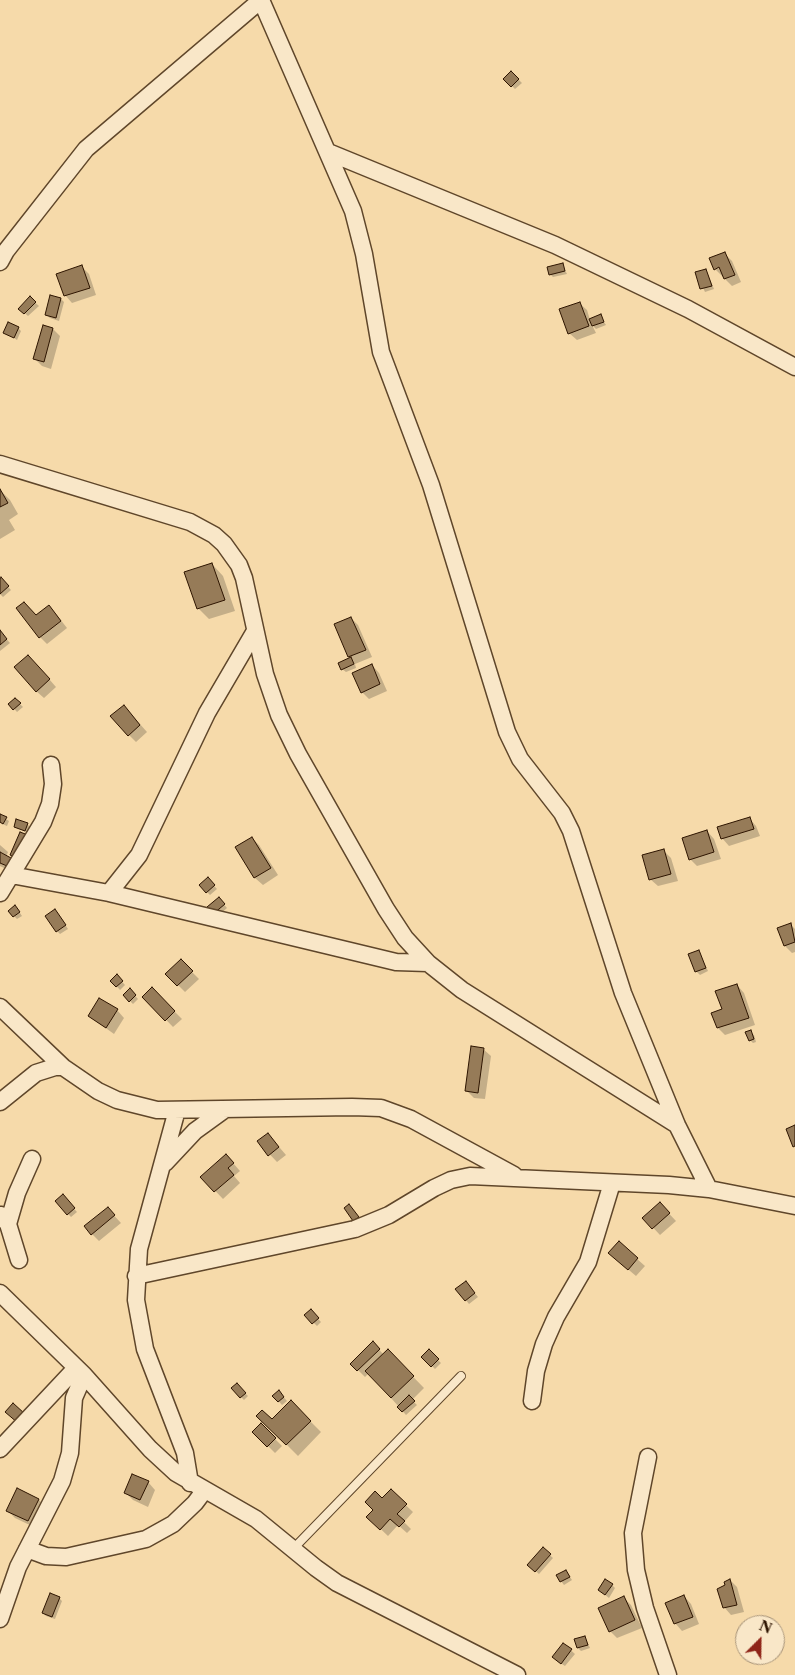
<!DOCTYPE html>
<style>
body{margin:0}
#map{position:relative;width:795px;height:1675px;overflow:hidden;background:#f6daaa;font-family:"Libre Caslon Text",serif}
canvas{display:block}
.north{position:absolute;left:735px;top:1615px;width:50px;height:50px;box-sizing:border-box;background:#f9e7c8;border:1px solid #a79378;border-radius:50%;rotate:23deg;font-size:14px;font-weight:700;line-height:20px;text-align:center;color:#2d1400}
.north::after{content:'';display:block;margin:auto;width:18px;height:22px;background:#8f2418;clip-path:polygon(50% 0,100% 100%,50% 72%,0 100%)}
</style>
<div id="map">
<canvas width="795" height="1675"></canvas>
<div class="north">N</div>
</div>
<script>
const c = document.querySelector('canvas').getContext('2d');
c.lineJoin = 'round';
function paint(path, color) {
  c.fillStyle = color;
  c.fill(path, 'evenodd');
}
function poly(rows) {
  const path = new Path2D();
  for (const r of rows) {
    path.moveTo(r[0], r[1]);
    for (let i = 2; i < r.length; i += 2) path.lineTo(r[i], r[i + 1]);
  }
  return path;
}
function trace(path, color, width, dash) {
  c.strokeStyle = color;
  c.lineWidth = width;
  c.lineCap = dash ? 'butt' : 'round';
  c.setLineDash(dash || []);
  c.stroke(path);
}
paint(poly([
 [511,72,522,83,515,89,505,79],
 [725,254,732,261,741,282,732,286,715,269],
 [562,264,567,274,553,277,550,274],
 [82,267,89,274,96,295,72,303,65,295],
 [706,270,714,289,705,292,696,273],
 [30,298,39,306,28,316,20,309],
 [61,299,64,302,59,321,50,318,46,315],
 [579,303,587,310,590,320,600,316,606,325,596,329,592,325,596,333,577,340,569,333],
 [44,327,53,329,60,336,51,369,42,366,35,359],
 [18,328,21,331,17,340,5,332],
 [0,490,10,500,18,514,9,520,15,530,0,539],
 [212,564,223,576,235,611,209,619,198,608],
 [1,579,11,590,3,597,0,594],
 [56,614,67,628,47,644,40,637,36,617],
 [351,618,358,625,372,657,355,664,356,668,346,672,342,669,351,659,349,656],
 [0,632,10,643,0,651],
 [35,663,56,687,44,698,36,691],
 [372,665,379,673,387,691,369,699,362,692],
 [15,699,23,707,17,712,10,704],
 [131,714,147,732,136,742,129,735],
 [0,815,9,821,7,826,0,823],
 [749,818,756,826,760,836,729,846,722,838],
 [27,824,30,827,28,833,15,827],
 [707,831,714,839,721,859,697,866,690,859],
 [252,838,259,845,278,875,263,885,255,878,237,847],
 [0,845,8,852,6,857,17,866,14,873,0,866],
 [664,851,671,858,678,881,658,886,650,879],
 [208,879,217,889,210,895,200,885],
 [222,902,227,908,217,917,213,914],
 [18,910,22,916,17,919,14,916],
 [58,914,68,929,60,934,57,931],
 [790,924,795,929,795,952,792,953,785,946,778,929],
 [699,952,708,971,700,975,696,971],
 [181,961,199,979,185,992,167,974],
 [117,976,125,985,120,990,112,981],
 [737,985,744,993,755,1025,725,1035,718,1028,723,1010],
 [152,989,182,1019,173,1027,144,997],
 [130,990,138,999,133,1004,124,995],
 [117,1010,124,1018,114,1034,89,1016],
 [750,1032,754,1035,756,1042,753,1043,750,1040],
 [483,1049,491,1056,485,1099,474,1098,467,1091],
 [268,1134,286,1155,277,1162,258,1142],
 [226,1155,240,1171,234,1176,240,1183,223,1199,202,1177],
 [63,1196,77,1212,71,1217,56,1201],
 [660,1204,676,1221,660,1235,644,1218],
 [108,1209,121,1223,99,1241,92,1234],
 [619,1243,645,1266,636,1276,617,1260],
 [469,1286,478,1297,469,1304,457,1289],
 [311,1311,321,1322,317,1326,306,1315],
 [373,1343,384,1355,388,1351,424,1388,412,1400,417,1405,406,1415,369,1373,365,1377,352,1364],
 [429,1351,441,1363,435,1369,423,1357],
 [237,1385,248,1396,244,1400,233,1389],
 [279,1392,287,1401,282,1405,274,1396],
 [291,1402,321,1432,298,1456,258,1416,272,1421],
 [261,1425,282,1446,275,1453,254,1432],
 [148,1482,155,1490,148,1507,133,1500,126,1493],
 [18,1489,39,1500,46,1507,36,1528,15,1518,7,1510],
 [391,1491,413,1512,404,1522,411,1529,407,1533,398,1525,388,1536,368,1517],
 [543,1549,553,1558,539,1574,529,1565],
 [566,1571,572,1580,564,1585,561,1581],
 [730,1580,737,1587,744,1612,731,1615,724,1607,726,1586],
 [612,1585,615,1588,609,1598,599,1590],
 [684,1596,691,1604,699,1624,682,1631,675,1623],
 [59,1598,62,1601,55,1619,46,1616,43,1613],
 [624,1598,631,1605,642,1628,617,1638,610,1631],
 [585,1637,590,1648,581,1651,578,1648],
 [564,1644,575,1654,565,1666,557,1661]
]), '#0003');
const building = poly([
 [511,71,519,79,511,87,503,79,511,71],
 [725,252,735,275,724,279,719,267,714,270,709,258,725,252],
 [563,263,565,271,549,275,547,267,563,263],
 [82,265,90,288,64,296,56,274,82,265],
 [706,269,712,286,700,289,695,272,706,269],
 [50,295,61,298,56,318,45,315,50,295],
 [30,296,36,302,24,314,18,309,30,296],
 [580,302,589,326,568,334,559,309,580,302],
 [601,314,604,322,592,326,589,319,601,314],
 [8,322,19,327,14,338,3,333,8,322],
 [43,325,53,328,44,362,33,359,43,325],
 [0,489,8,503,0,507,0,489],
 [212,563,225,600,197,609,184,572,212,563],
 [1,577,9,586,0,594,0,579,1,577],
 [24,602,36,615,49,605,61,621,39,638,16,608,24,602],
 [351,617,366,650,348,657,334,624,351,617],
 [0,630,7,639,0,645,0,630],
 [28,655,50,679,36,692,14,667,28,655],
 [351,657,354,664,341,670,338,663,351,657],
 [372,664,380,684,361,693,352,673,372,664],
 [15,698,21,703,13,710,8,704,15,698],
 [124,705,140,725,128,736,110,716,124,705],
 [0,814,7,817,3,824,0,822,0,814],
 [750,817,754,829,721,839,717,827,750,817],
 [16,819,28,823,25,831,14,827,16,819],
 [707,830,714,852,689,860,682,838,707,830],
 [20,832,28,835,17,858,10,855,20,832],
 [252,837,271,868,254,878,235,847,252,837],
 [664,849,671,874,649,880,642,855,664,849],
 [0,852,11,858,7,866,0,863,0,852],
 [208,877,215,885,206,893,199,885,208,877],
 [219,897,225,904,213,914,207,907,219,897],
 [15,905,20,912,13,917,8,911,15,905],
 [55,909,66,925,56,932,45,916,55,909],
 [791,923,795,942,784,946,777,928,791,923],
 [699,950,706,968,695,972,688,954,699,950],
 [181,959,193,971,177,986,165,974,181,959],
 [117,974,123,981,116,987,110,981,117,974],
 [737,984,749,1018,717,1028,711,1013,722,1009,715,991,737,984],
 [152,987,175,1011,165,1021,142,997,152,987],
 [130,988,136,995,129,1002,123,995,130,988],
 [99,998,118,1009,106,1028,88,1016,99,998],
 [751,1030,754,1039,749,1041,745,1032,751,1030],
 [471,1046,484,1048,478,1093,465,1091,471,1046],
 [795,1125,795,1146,793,1147,786,1129,795,1125],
 [268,1133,279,1147,268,1156,257,1141,268,1133],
 [226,1154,234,1163,228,1168,234,1175,214,1192,200,1177,226,1154],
 [63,1194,75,1208,67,1215,55,1201,63,1194],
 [660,1202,670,1213,652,1229,642,1218,660,1202],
 [349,1204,359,1217,353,1221,344,1208,349,1204],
 [108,1207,115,1215,91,1235,84,1226,108,1207],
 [619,1241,638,1258,628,1270,608,1253,619,1241],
 [466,1281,475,1293,465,1301,455,1289,466,1281],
 [311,1309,319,1318,312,1324,304,1315,311,1309],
 [373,1341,380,1349,357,1371,350,1364,373,1341],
 [388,1349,414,1376,391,1398,365,1371,388,1349],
 [429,1349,439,1359,431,1367,421,1357,429,1349],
 [237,1383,246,1393,240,1398,231,1388,237,1383],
 [279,1390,284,1397,278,1402,272,1396,279,1390],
 [409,1395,415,1401,402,1412,397,1407,409,1395],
 [291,1400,311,1421,286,1445,256,1416,262,1410,272,1419,291,1400],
 [13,1403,25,1414,18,1423,5,1412,13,1403],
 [261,1423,276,1438,267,1447,252,1432,261,1423],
 [132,1474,149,1481,140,1500,124,1493,132,1474],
 [17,1488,39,1499,28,1521,6,1511,17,1488],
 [391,1489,407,1504,397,1514,405,1521,399,1527,390,1519,380,1530,366,1517,373,1510,365,1502,375,1491,382,1498,391,1489],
 [543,1547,551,1554,535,1572,527,1565,543,1547],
 [566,1570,570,1577,560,1582,556,1575,566,1570],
 [605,1579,613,1584,605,1595,598,1590,605,1579],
 [730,1579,737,1605,723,1608,717,1589,725,1585,724,1582,730,1579],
 [50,1593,60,1597,52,1617,42,1613,50,1593],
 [684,1595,693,1617,674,1624,665,1603,684,1595],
 [624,1596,635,1620,609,1632,598,1608,624,1596],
 [585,1636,588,1645,577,1648,574,1639,585,1636],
 [745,1638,745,1647,740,1648,738,1640,745,1638],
 [563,1643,572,1649,561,1664,552,1657,563,1643]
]);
paint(building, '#967b58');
trace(building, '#2d1400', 1);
const lane = poly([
 [292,1550,461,1376]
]);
const street = poly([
 [328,152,555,245,688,309,795,367],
 [0,262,6,251,86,149,261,0,353,211,364,254,381,352,431,485,507,732,520,759,562,813,571,831,623,993,677,1125,709,1189],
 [0,464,190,522,214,535,224,544,239,565,244,578,265,674,279,715,298,754,386,909,405,938,428,963,462,990,677,1125],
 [11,875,109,893,396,962,428,963],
 [0,893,43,822,50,804,53,784,51,765],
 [109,893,139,855,207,713,255,631],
 [0,1007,63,1067,98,1091,117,1100,157,1110,352,1107,381,1108,411,1119,514,1175],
 [0,1102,36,1073,55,1067,63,1067],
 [177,1110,139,1249,136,1300,145,1349,185,1453,190,1483],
 [165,1163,195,1131,224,1110],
 [1,1215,8,1224,19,1260],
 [8,1224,17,1193,32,1159],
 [136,1276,355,1229,389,1215,434,1188,451,1180,470,1176,669,1185,709,1189,795,1206],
 [0,1293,84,1375,150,1449,176,1473,256,1519,316,1568,337,1583,517,1675],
 [532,1401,536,1371,544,1344,556,1317,588,1262,612,1183],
 [0,1449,76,1368],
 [648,1457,633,1533,636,1570,645,1608,668,1675],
 [27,1549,46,1556,66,1557,146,1539,173,1524,195,1503,204,1491],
 [0,1619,18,1567,62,1481,70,1453,74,1398,84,1375]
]);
trace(lane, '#5f462a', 10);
trace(street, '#5f462a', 19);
trace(lane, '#f9e7c8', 8);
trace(street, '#f9e7c8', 16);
</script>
